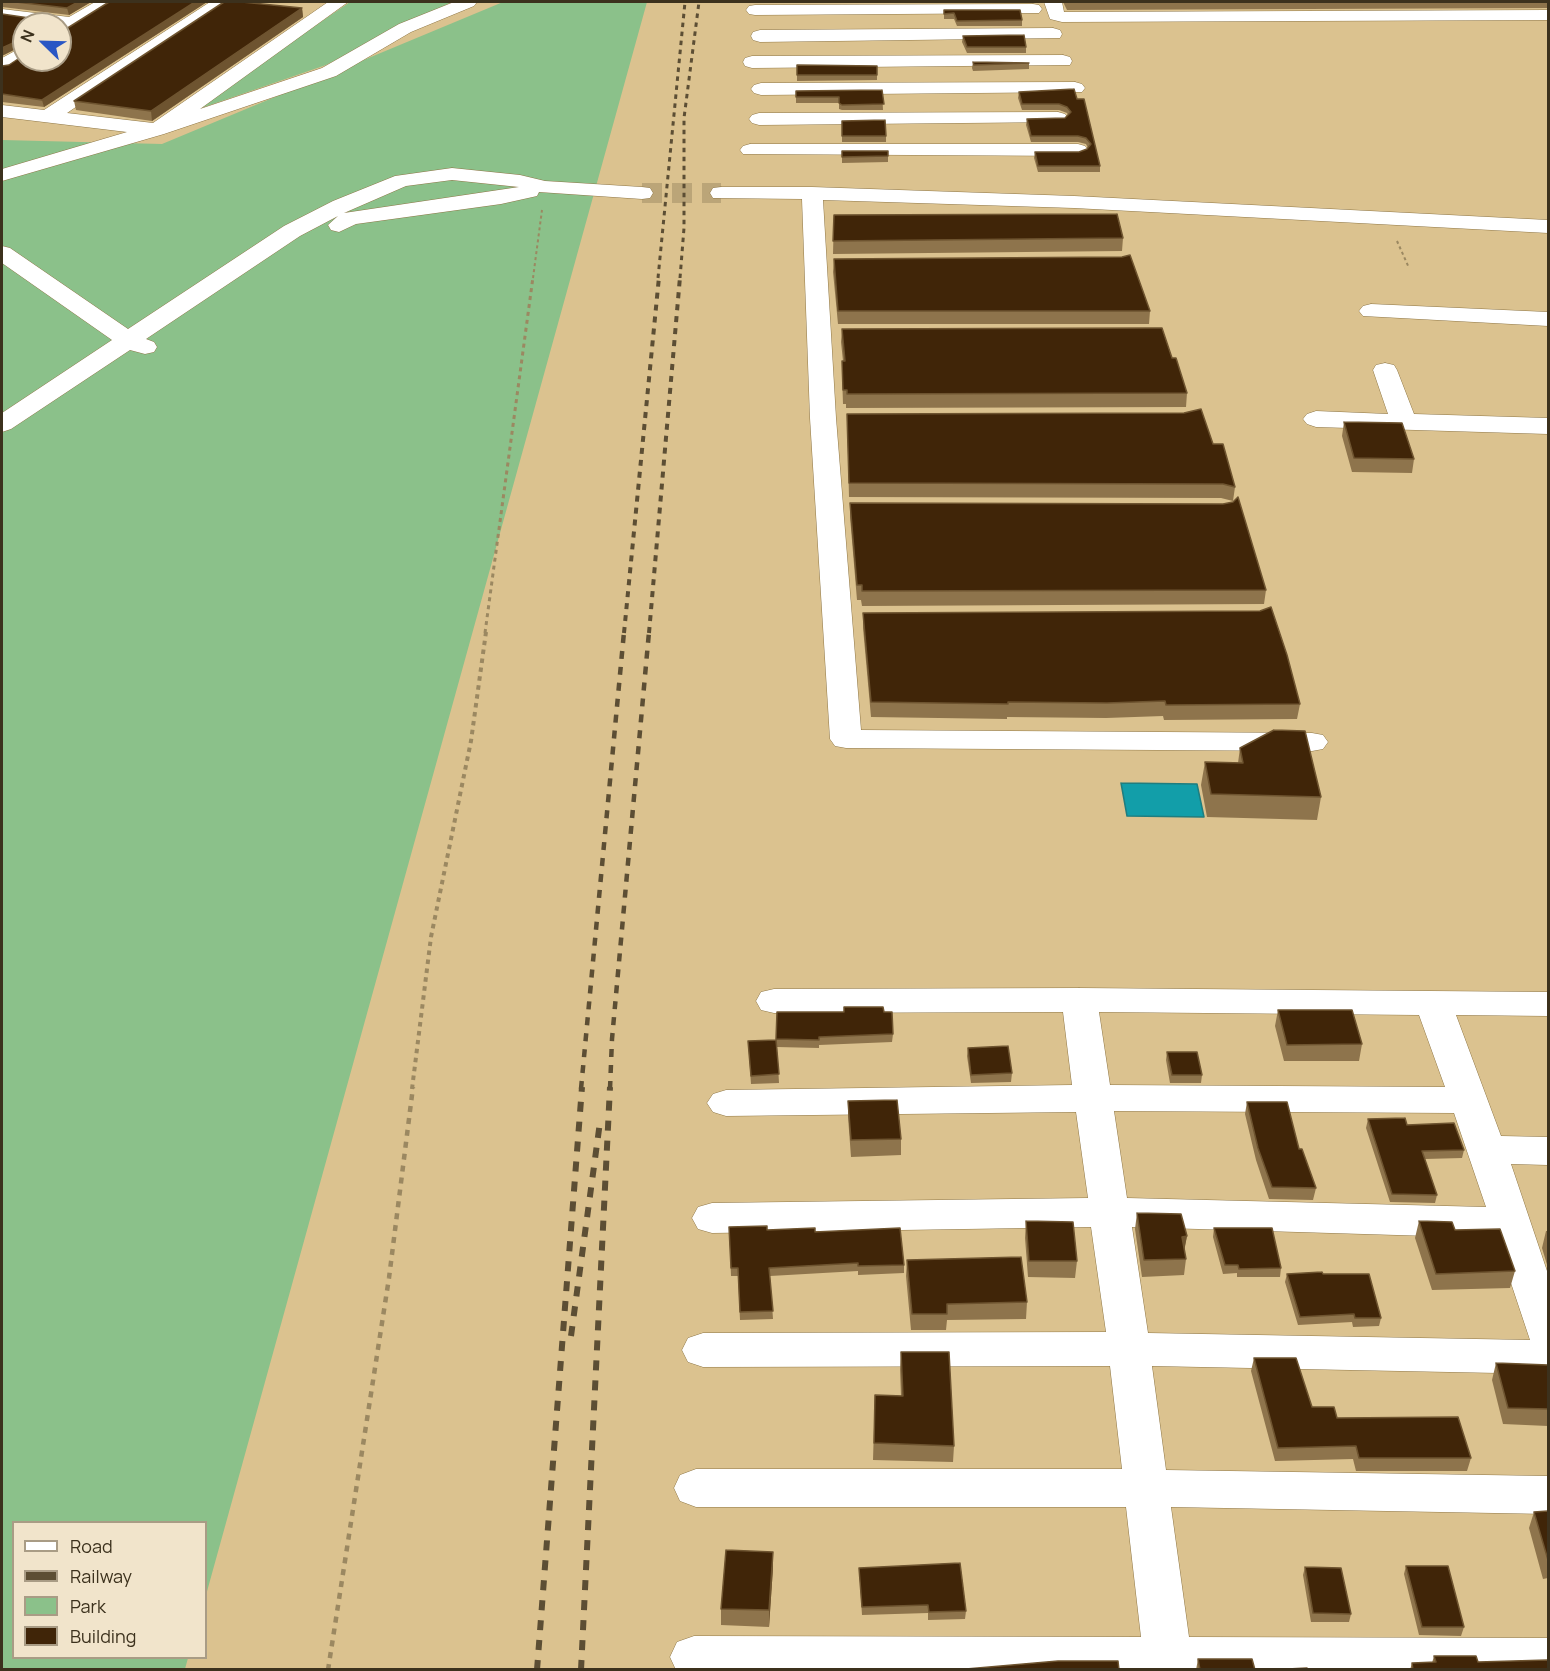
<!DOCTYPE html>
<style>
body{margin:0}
#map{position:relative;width:1550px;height:1671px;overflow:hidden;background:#dbc28f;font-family:Manrope,sans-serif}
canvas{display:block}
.frame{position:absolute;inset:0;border:3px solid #3c311d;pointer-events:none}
.legend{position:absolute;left:12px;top:1521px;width:195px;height:138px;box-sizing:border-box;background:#f1e4cb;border:2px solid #a99c85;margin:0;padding:8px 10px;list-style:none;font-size:18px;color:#3c311d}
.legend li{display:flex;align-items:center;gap:12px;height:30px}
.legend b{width:30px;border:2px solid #a99c85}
.north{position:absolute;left:12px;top:12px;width:60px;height:60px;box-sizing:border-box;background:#f1e4cb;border:2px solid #a99c85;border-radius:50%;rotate:293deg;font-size:16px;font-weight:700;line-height:24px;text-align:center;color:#3c311d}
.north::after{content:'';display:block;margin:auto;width:21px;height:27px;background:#2956c4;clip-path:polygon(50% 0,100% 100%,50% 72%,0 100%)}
</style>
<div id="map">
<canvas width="1550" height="1671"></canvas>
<div class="frame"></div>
<ul class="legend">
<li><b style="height:8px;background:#fff"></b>Road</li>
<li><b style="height:8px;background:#5c4e34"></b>Railway</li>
<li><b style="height:16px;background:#8bc18a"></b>Park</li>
<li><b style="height:16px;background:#402508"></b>Building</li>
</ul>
<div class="north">N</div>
</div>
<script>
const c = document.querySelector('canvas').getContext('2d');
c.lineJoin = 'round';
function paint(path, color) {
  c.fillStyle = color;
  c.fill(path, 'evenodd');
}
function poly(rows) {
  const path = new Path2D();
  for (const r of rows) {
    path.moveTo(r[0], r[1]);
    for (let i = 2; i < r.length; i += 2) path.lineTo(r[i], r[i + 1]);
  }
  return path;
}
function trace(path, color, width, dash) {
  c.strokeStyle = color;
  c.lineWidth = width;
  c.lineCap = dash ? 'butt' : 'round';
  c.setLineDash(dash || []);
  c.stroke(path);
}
paint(poly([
 [350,2,452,2,326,65,187,113],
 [503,2,647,2,206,1595,206,1522,14,1522,14,1658,188,1658,185,1669,2,1670,2,140,162,144]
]), '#8bc18a');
const water = poly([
 [1121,783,1197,784,1204,817,1127,816,1121,783]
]);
paint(water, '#129ea9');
trace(water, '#1f7d7f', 1.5);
trace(poly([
 [642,193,721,193]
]), '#bba578', 20, [20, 10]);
const minor = poly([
 [95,2,116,2,67,34,60,36,60,24,37,24,2,19,2,9,69,17,95,2],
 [210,2,230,2,67,113,153,123,328,2,348,2,200,109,322,68,399,24,454,2,477,2,474,6,411,32,336,76,164,134,2,181,2,169,127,132,2,117,2,105,44,110,210,2],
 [1044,2,1062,2,1064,12,1548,10,1548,20,1062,22,1050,19,1044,2],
 [1033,4,1039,5,1042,9,1039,13,755,15,749,14,746,10,749,6,755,5,1033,4],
 [1053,28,1060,30,1062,34,1060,38,760,42,753,40,751,36,753,32,760,30,1053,28],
 [24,46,24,60,9,70,2,72,2,58,24,46],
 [1063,55,1070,57,1072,61,1070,65,752,68,745,66,743,62,745,58,752,56,1063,55],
 [1075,82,1082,84,1085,88,1082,92,761,95,754,93,751,89,754,85,761,83,1075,82],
 [1058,112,1065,114,1068,118,1065,122,759,125,752,123,749,119,752,115,759,113,1058,112],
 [750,144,1078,144,1085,146,1088,150,1085,154,1078,156,743,154,740,150,743,146,750,144],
 [452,168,520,175,545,181,642,187,650,188,653,193,650,198,642,199,539,192,537,196,501,204,356,224,339,232,331,230,328,225,338,216,300,236,146,339,154,342,157,347,154,352,145,354,130,350,11,429,2,432,2,413,112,340,2,263,2,246,10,248,128,329,284,226,333,201,395,176,452,168],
 [452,180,519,187,344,213,406,186,452,180],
 [721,187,812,187,1074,196,1548,220,1548,233,1074,208,823,200,836,418,861,730,1312,733,1323,735,1328,742,1323,749,1312,751,846,748,835,746,830,739,810,418,802,199,713,198,710,193,713,188,721,187],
 [1371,304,1548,312,1548,326,1363,316,1359,311,1363,306,1371,304],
 [1385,363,1394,365,1397,370,1414,414,1548,418,1548,434,1316,427,1307,424,1303,419,1307,414,1316,411,1388,414,1373,370,1376,365,1385,363],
 [1079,988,1548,992,1548,1016,1456,1015,1501,1136,1548,1137,1548,1165,1511,1164,1548,1274,1548,1374,1152,1366,1166,1470,1548,1476,1548,1514,1171,1507,1189,1637,1548,1638,1548,1670,676,1670,670,1657,677,1642,694,1636,1141,1637,1126,1507,696,1507,680,1501,674,1488,680,1475,696,1469,1122,1469,1110,1366,703,1367,688,1362,682,1350,688,1338,703,1333,1106,1332,1091,1227,712,1233,698,1229,692,1218,698,1207,712,1203,1088,1198,1076,1112,726,1116,713,1112,707,1103,713,1094,726,1090,1072,1085,1063,1012,774,1013,761,1010,756,1001,761,992,774,989,1079,988],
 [1099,1012,1419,1015,1445,1087,1110,1085,1099,1012],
 [1114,1111,1454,1113,1486,1207,1127,1198,1114,1111],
 [1132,1227,1496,1238,1530,1340,1148,1333,1132,1227]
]);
trace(minor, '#8e7646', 1);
trace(poly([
 [1397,241,1409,268],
 [533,278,542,210]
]), '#9b8861', 2, [3, 3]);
trace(poly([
 [485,633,533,277]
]), '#9b8861', 3, [4, 4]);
trace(poly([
 [412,1089,431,937,471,741,486,632]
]), '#9b8861', 4, [4.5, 4.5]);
trace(poly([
 [328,1670,389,1278,413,1087]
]), '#9b8861', 4.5, [6, 6]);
paint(minor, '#fff');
trace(poly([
 [658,278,685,2],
 [680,278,684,228,684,118,699,2]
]), '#5c4e34', 3, [4.5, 4.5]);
trace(poly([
 [624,633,659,277],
 [649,633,680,277]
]), '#5c4e34', 4, [6, 6]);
trace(poly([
 [581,1089,624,632],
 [610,1089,612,1039,649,632]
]), '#5c4e34', 4.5, [8, 8]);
trace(poly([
 [571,1336,600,1122],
 [537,1670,582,1087],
 [581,1670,610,1087]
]), '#5c4e34', 6, [10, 10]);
paint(poly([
 [2,2,91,2,69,15,2,7],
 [109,2,207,2,44,107,2,102,2,66,9,65],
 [941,2,1043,2,1042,3],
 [1063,2,1548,2,1548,9,1548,8,1067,10],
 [302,8,303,17,152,121,76,110,74,101],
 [944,10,1022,20,1022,26,957,26,954,19,944,19],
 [963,36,1026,47,1026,53,967,53,962,42],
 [973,62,1029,63,1029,69,973,71,972,68],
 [797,65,877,66,877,80,797,81],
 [882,90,883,110,842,110,839,109,839,103,796,103,796,91],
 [1019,92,1077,99,1100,166,1100,172,1038,172,1034,158,1035,152,1079,152,1087,149,1088,148,1086,144,1078,142,1031,142,1026,125,1027,119,1065,118,1068,115,1067,113,1059,110,1022,110,1018,98],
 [842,121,886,136,886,142,842,142],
 [842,151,888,156,888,162,842,163],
 [834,215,1123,238,1122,251,833,254],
 [834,259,1150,311,1149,324,838,324,833,272],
 [842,329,1172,358,1187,393,1186,407,846,408,846,404,843,404,842,374,842,361,843,361,841,342],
 [847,414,1213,444,1235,487,1233,501,1221,498,849,497],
 [1344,422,1414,459,1412,473,1352,472,1342,436],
 [850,503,1266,590,1264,604,862,606,861,600,857,600,850,517],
 [863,613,1300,704,1297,719,1164,720,1163,716,1106,718,1007,717,1007,719,871,717,863,628],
 [1240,748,1321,797,1317,820,1207,817,1201,785,1205,762,1238,763],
 [844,1007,884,1012,893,1034,892,1042,819,1045,819,1048,777,1047,779,1083,751,1084,748,1041,776,1042,777,1012,844,1012],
 [1278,1010,1362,1044,1359,1061,1284,1061,1275,1026],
 [968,1048,1012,1073,1011,1082,971,1083,967,1056],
 [1167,1052,1202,1075,1201,1083,1170,1083,1166,1060],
 [848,1101,901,1139,901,1155,851,1157,848,1117],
 [1247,1102,1299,1149,1316,1188,1313,1200,1269,1199,1256,1160,1245,1114],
 [1368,1119,1407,1125,1464,1150,1462,1158,1425,1159,1437,1195,1435,1203,1390,1202,1366,1128],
 [1137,1213,1187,1236,1184,1250,1186,1259,1184,1275,1142,1277,1135,1229],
 [1026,1221,1077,1261,1075,1278,1028,1277,1025,1238],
 [1419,1221,1455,1230,1515,1271,1510,1288,1432,1290,1415,1238],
 [729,1227,767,1230,904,1265,904,1273,858,1275,858,1271,770,1276,773,1319,740,1320,738,1276,731,1276],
 [1214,1228,1281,1268,1280,1277,1237,1277,1237,1273,1223,1274,1213,1237],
 [1546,1231,1548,1231,1548,1268,1542,1248],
 [907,1260,1027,1302,1026,1319,947,1320,946,1330,911,1330,906,1276],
 [1287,1274,1323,1274,1381,1318,1379,1326,1353,1327,1352,1322,1298,1325,1285,1282],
 [901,1352,954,1446,953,1462,873,1460,875,1395,901,1396,900,1369],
 [1254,1358,1312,1407,1337,1418,1471,1458,1467,1471,1356,1471,1353,1459,1275,1461,1251,1371],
 [1496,1363,1548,1365,1548,1426,1503,1424,1492,1380],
 [1548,1511,1548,1578,1543,1579,1529,1528,1534,1512],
 [1406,1566,1464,1627,1461,1636,1419,1635,1404,1574],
 [1305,1567,1351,1614,1349,1622,1311,1622,1303,1575],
 [773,1568,769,1627,721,1625,721,1609],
 [859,1568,966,1611,965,1619,928,1620,928,1613,862,1615],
 [1434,1656,1478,1662,1548,1670,1410,1670,1412,1663,1432,1663],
 [1198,1659,1255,1670,1196,1670]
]), '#8e744c');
paint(poly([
 [78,2,91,2,69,15,67,8],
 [195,2,207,2,44,107,42,100],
 [302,8,303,17,152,121,151,111],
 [24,38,24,45,2,56,2,48],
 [1187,1236,1184,1252,1182,1237],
 [773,1552,773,1568,769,1627,769,1610]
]), '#6e5430');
const building = poly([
 [16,2,78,2,67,8,16,2],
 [109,2,195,2,42,100,2,94,2,66,9,65,24,55,24,48,24,60,60,60,60,30,66,29,109,2],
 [224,2,242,2,302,8,151,111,74,101,224,2],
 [944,10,1020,10,1022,20,957,21,954,13,944,14,944,10],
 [2,14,36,19,56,19,57,24,24,24,24,38,2,48,2,14],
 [1024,35,1026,47,967,47,963,36,1024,35],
 [973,62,1029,63,974,65,973,62],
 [797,65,877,66,877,75,797,75,797,65],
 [1074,89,1077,99,1084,99,1100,166,1038,166,1035,152,1079,152,1087,149,1091,144,1086,138,1078,136,1031,136,1027,119,1065,118,1071,112,1067,107,1059,104,1022,104,1019,92,1074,89],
 [882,90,884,104,842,105,839,103,839,97,796,97,796,91,882,90],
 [885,120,886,136,842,136,842,121,885,120],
 [842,151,888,151,888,156,842,157,842,151],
 [1117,214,1123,238,833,241,834,215,1117,214],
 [1130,255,1150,311,838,311,834,259,1122,257,1130,255],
 [1155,328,1162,328,1172,358,1176,358,1187,393,847,394,847,390,843,390,842,361,845,361,842,329,1155,328],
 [1201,409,1213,444,1223,444,1235,487,1223,484,849,483,847,414,1184,413,1201,409],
 [1344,422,1402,423,1414,459,1354,458,1344,422],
 [1238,497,1266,590,862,591,862,585,857,585,850,503,1223,504,1233,502,1238,497],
 [1271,607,1287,655,1300,704,1166,705,1165,701,1107,703,1008,702,1008,704,871,702,863,613,1260,611,1271,607],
 [1274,730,1305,731,1321,797,1211,794,1205,762,1243,763,1240,748,1274,730],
 [844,1007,883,1007,884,1012,892,1012,893,1034,819,1037,819,1040,776,1039,777,1012,844,1012,844,1007],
 [1278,1010,1352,1010,1362,1044,1287,1045,1278,1010],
 [776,1040,779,1074,751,1076,748,1041,776,1040],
 [1008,1046,1012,1073,971,1075,968,1048,1008,1046],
 [1167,1052,1197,1052,1202,1075,1172,1075,1167,1052],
 [897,1100,901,1139,851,1140,848,1101,897,1100],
 [1247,1102,1287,1102,1299,1149,1302,1149,1316,1188,1272,1187,1258,1148,1247,1102],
 [1405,1118,1407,1125,1454,1123,1464,1150,1422,1151,1437,1195,1392,1194,1368,1119,1405,1118],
 [1137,1213,1181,1214,1187,1236,1182,1237,1186,1259,1144,1260,1137,1213],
 [1026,1221,1073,1222,1077,1261,1029,1261,1026,1221],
 [1419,1221,1452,1222,1455,1230,1500,1229,1515,1271,1436,1274,1419,1221],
 [767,1226,767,1230,815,1228,815,1232,900,1228,904,1265,858,1266,858,1263,769,1268,773,1311,740,1312,738,1268,731,1268,729,1227,767,1226],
 [1214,1228,1272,1228,1281,1268,1239,1269,1238,1265,1225,1265,1214,1228],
 [1021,1257,1027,1302,947,1304,947,1314,912,1314,907,1260,1021,1257],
 [1322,1272,1323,1274,1369,1274,1381,1318,1355,1318,1354,1314,1300,1317,1287,1274,1322,1272],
 [901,1352,949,1352,954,1446,874,1443,875,1395,903,1396,901,1352],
 [1254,1358,1296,1358,1312,1407,1334,1407,1337,1418,1458,1417,1471,1458,1359,1458,1356,1446,1278,1448,1254,1358],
 [1496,1363,1548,1365,1548,1409,1508,1408,1496,1363],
 [1548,1511,1548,1560,1534,1512,1548,1511],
 [726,1550,773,1552,769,1610,721,1609,726,1550],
 [960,1563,966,1611,929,1612,928,1605,862,1607,859,1568,960,1563],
 [1406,1566,1448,1566,1464,1627,1422,1627,1406,1566],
 [1305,1567,1341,1568,1351,1614,1313,1613,1305,1567],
 [1434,1656,1476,1656,1478,1662,1548,1660,1548,1670,1413,1670,1412,1663,1436,1662,1434,1656],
 [1198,1659,1252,1659,1255,1670,1200,1670,1198,1659],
 [1058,1661,1118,1661,1119,1670,966,1669,1058,1661],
 [1307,1668,1307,1670,1268,1670,1307,1668]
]);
paint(building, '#402508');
trace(building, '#6e5430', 1.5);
</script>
